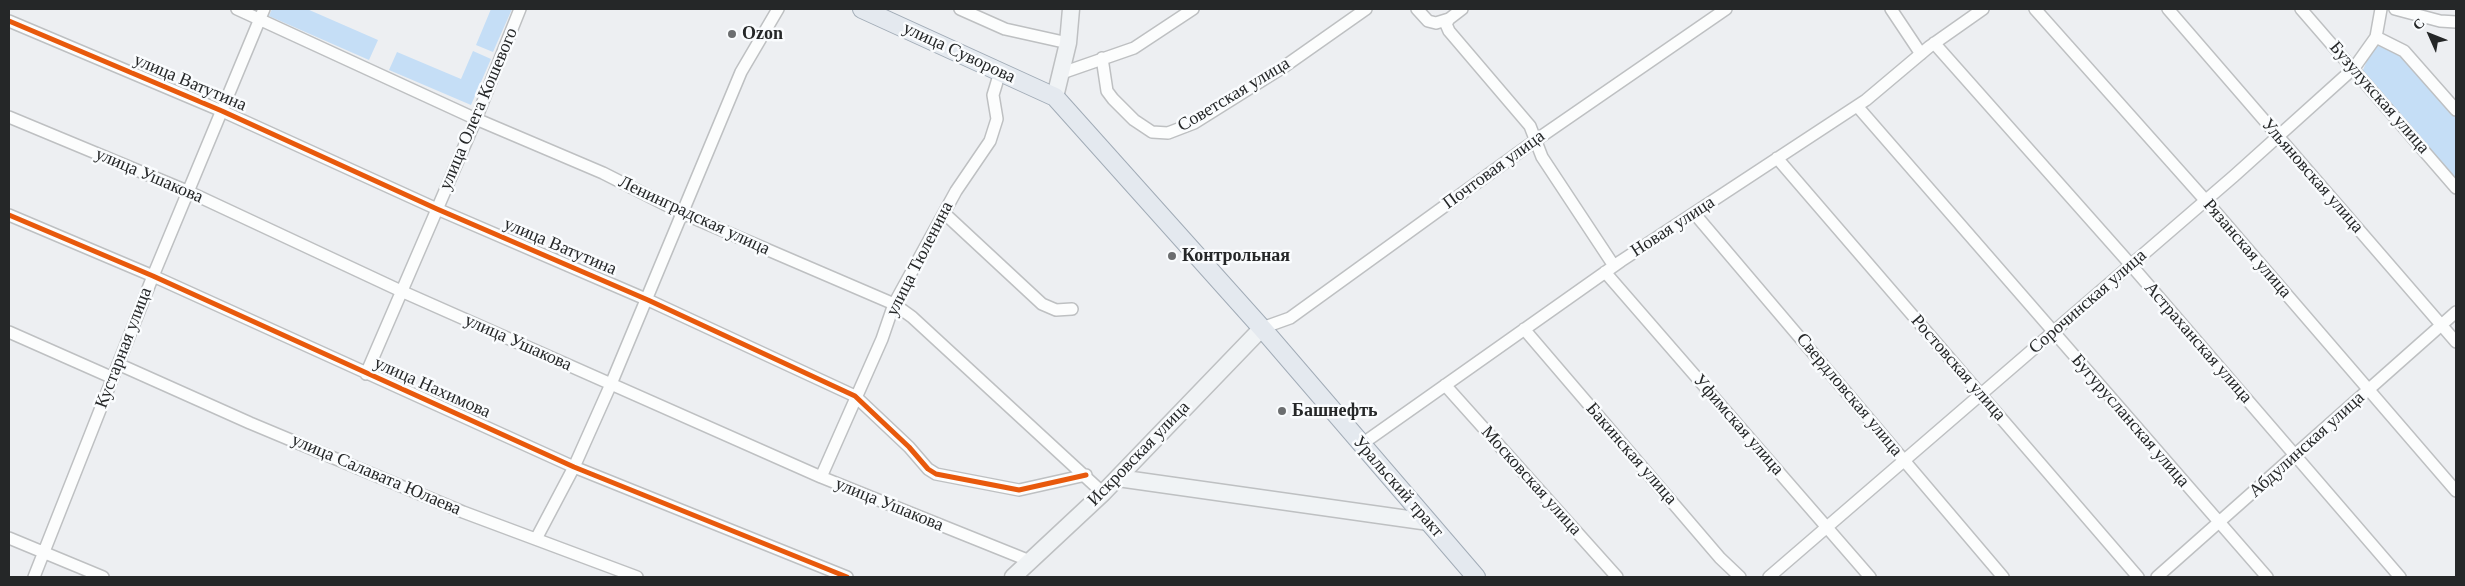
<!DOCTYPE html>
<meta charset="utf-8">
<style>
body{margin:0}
#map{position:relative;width:2465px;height:586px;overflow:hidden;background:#edeff2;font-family:Georgia,serif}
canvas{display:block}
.frame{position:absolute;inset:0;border:10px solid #252728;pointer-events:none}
.north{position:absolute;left:2405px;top:10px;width:50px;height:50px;-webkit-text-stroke:4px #fafcfe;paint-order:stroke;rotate:314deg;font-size:14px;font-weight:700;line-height:20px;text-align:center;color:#252728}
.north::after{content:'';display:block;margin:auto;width:18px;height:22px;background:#252728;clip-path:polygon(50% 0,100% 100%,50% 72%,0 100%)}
</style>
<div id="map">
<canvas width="2465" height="586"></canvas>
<div class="frame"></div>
<div class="north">С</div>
</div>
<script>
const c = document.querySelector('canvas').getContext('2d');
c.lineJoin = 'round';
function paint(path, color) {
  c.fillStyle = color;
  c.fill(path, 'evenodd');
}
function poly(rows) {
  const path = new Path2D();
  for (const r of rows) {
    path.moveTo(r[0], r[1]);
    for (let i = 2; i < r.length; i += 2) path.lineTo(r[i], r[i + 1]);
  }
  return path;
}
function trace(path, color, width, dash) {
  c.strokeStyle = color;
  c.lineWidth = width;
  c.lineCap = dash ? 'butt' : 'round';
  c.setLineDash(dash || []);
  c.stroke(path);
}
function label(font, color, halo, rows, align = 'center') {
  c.font = font + ' Georgia,serif';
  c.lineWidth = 5;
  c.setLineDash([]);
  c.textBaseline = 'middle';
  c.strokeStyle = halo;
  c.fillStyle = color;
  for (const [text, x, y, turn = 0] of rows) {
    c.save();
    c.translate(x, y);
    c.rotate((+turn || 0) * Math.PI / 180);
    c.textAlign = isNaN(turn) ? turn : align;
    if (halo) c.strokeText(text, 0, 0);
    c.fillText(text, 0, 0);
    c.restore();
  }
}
paint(poly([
 [272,9,307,9,378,40,369,60,269,16],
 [491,9,512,9,493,52,476,45],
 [2378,44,2385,45,2396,51,2456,118,2456,180,2362,72,2373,47],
 [473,51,491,59,471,105,389,70,397,52,461,79]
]), '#c5def6');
const street = poly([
 [237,9,476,119,603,173,682,213,894,304,912,317,1103,493],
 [960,9,1005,29,1068,43],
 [1417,9,1428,21,1436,23,1449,19,1462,9],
 [1891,9,1921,54],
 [2035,9,2206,201,2456,491],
 [2168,9,2456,342],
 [2301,9,2456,188],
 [2395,9,2440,21,2456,22],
 [1449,19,1446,24,1449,31,1530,126,1542,157,1614,266],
 [9,21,222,111,437,209,648,300,855,396,909,447,928,469,936,474,1019,490,1086,475],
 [2376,37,2404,51,2456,110],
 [1934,43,2131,265,2400,577],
 [1102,58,1107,91,1113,99,1134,120,1152,132,1168,133,1194,123,1285,66,1366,9],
 [1062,73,1134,48,1193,9],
 [1857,106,2267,577],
 [9,117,187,191,401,291,821,477,1030,561],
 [1777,158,2138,577],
 [944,213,1042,304,1056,310,1072,309],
 [1694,213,2003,577],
 [9,215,153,276,574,467,847,577],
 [1605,272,1870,577],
 [1262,328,1290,318,1536,140,1726,9],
 [1524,329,1720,558,1740,577],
 [9,332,113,378],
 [118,364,250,423,463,512,637,577],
 [366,374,476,119,520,9],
 [1445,385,1617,577],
 [1362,444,1621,261,1866,100,1929,47,1983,9],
 [821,477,882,339,894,304,956,191,990,141,997,119,993,95,1000,72],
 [9,538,103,577],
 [536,539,574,467,611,384,741,72,778,9],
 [34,577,153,276,264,9],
 [1769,577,2234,176,2354,68,2376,37,2381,9],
 [2157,577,2456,312]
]);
const secondary = poly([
 [1055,97,1068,43,1071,9],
 [1118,478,1429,522],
 [1013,577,1103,493,1262,328]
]);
const primary = poly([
 [862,9,1055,97,1268,335,1476,577]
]);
trace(street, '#bec0c2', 14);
trace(secondary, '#bec0c2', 19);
trace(primary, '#a2acb7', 20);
trace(street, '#fcfdfd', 11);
trace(secondary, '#f0f3f5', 16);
trace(primary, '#e4e9ef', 18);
trace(poly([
 [9,21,222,111,437,209,648,300,855,396,909,447,928,469,936,474,1019,490,1086,475],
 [9,215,153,276,574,467,847,577]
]), '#e8590c', 5);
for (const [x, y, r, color] of [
 [732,34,5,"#6b6d6f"],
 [1172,256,5,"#6b6d6f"],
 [1282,411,5,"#6b6d6f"]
]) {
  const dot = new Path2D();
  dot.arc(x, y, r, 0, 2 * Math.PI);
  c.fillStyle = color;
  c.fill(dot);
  trace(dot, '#fafcfe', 2);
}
label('bold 18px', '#252728', '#fafcfe', [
 ["Ozon",742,34],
 ["Контрольная",1182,256],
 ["Башнефть",1292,411]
], 'left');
label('18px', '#252728', '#fafcfe', [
 ["улица Суворова",959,53,25],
 ["улица Ватутина",190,83,23],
 ["Советская улица",1234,95,-31],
 ["Бузулукская улица",2379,98,49],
 ["улица Олега Кошевого",479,109,-67],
 ["Почтовая улица",1494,170,-36],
 ["улица Ушакова",149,176,23],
 ["Ульяновская улица",2312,176,49],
 ["Ленинградская улица",694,216,25],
 ["Новая улица",1673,227,-33],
 ["улица Ватутина",560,247,23],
 ["Рязанская улица",2247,249,49],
 ["улица Тюленина",920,259,-63],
 ["Сорочинская улица",2088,302,-41],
 ["улица Ушакова",518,343,24],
 ["Астраханская улица",2198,343,49],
 ["Кустарная улица",124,348,-69],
 ["Ростовская улица",1958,368,49],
 ["улица Нахимова",432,388,24],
 ["Свердловская улица",1849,395,50],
 ["Бугурусланская улица",2130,421,49],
 ["Уфимская улица",1738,425,49],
 ["Абдулинская улица",2307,445,-42],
 ["Искровская улица",1139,454,-46],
 ["Бакинская улица",1631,454,49],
 ["улица Салавата Юлаева",376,475,23],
 ["Московская улица",1531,481,48],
 ["Уральский тракт",1398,487,49],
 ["улица Ушакова",889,505,22]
]);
</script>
